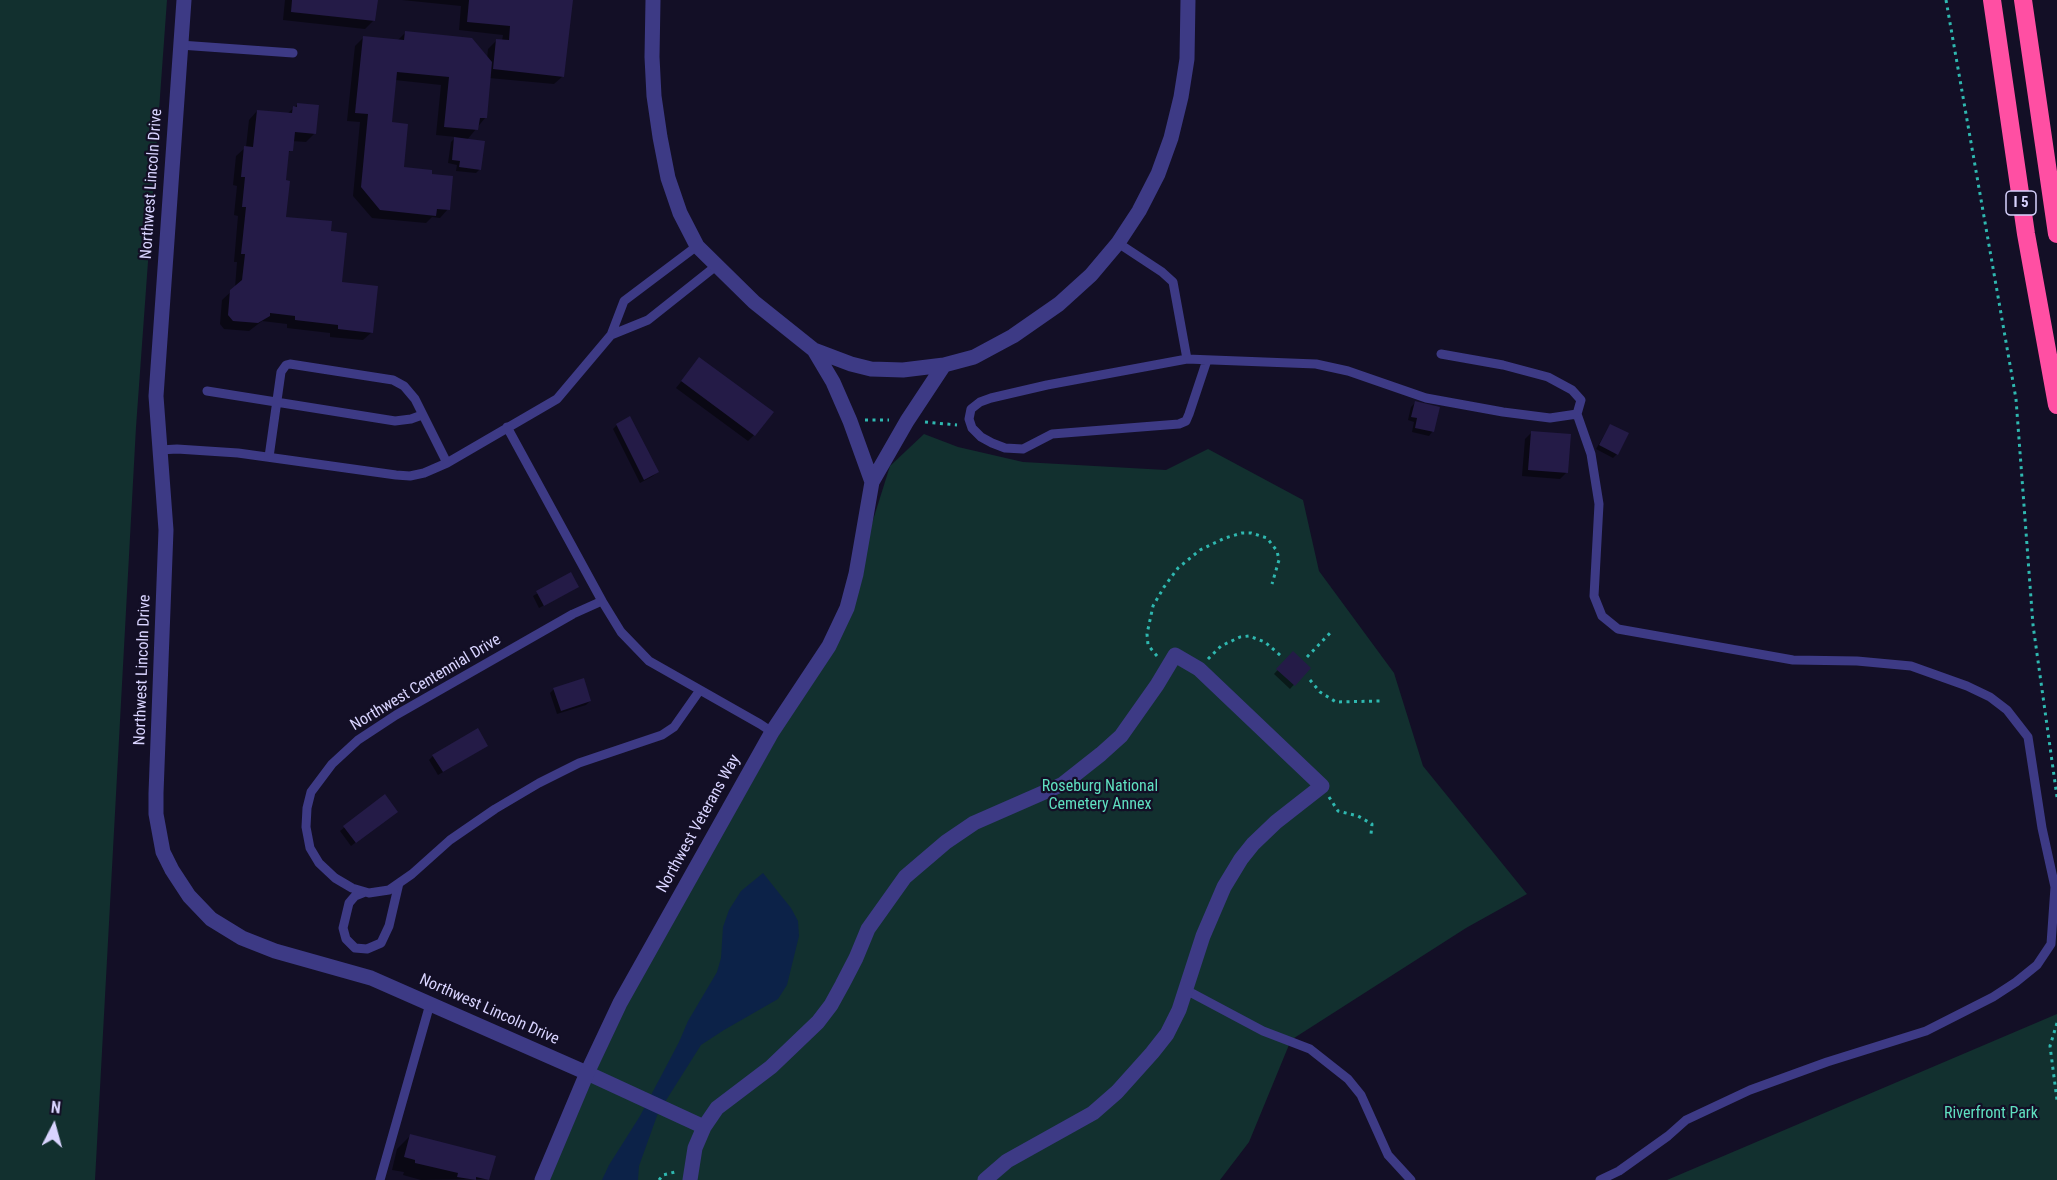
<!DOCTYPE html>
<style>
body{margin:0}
#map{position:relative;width:2057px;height:1180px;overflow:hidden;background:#130f26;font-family:"Roboto Condensed",sans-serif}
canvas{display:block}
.north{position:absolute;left:24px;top:1096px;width:60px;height:60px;-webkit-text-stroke:4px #130f26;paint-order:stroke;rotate:6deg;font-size:16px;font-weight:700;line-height:24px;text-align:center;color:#d9d4ff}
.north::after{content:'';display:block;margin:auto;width:21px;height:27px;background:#d9d4ff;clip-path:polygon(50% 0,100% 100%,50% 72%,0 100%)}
</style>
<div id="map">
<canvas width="2057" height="1180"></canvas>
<div class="north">N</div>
</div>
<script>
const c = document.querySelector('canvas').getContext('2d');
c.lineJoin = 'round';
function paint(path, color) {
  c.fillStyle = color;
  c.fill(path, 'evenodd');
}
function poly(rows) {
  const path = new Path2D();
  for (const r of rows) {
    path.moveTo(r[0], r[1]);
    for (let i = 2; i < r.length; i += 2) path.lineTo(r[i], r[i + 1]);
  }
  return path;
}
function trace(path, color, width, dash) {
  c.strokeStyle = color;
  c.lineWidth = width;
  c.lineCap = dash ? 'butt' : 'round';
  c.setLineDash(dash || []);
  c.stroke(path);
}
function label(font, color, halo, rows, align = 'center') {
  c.font = font + ' "Roboto Condensed",sans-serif';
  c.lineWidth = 4.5;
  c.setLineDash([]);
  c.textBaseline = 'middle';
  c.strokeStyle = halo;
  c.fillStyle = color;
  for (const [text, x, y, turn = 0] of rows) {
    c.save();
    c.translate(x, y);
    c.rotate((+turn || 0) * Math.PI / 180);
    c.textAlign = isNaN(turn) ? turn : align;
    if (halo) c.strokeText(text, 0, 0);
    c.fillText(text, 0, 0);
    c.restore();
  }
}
paint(poly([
 [0,0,167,0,136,427,95,1180,0,1180],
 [924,434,958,447,1023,462,1166,470,1208,449,1303,500,1319,571,1394,673,1423,766,1527,894,1466,928,1291,1040,1249,1142,1220,1180,544,1180,587,1073,829,646,856,574,890,466],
 [2057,1014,2057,1180,1667,1180]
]), '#12302f');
paint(poly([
 [763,873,791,908,798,921,799,936,787,985,778,999,724,1030,701,1045,658,1113,639,1166,638,1180,602,1180,609,1165,640,1116,679,1042,688,1021,717,972,721,958,723,927,729,910,741,891]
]), '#0c2248');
paint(poly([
 [285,0,376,0,374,20,365,29,283,20],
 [402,0,571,0,563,76,554,84,489,78,485,118,467,140,480,169,476,173,456,171,457,165,448,163,451,142,456,137,436,135,441,85,395,80,391,124,402,169,448,209,440,218,432,217,426,223,372,218,353,196,360,122,347,121,355,46,363,38,397,41,405,33,487,59,488,49,497,40,502,41,503,35,459,30,461,6],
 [298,104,314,134,306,142,292,141,291,150,287,154,284,182,285,218,329,232,340,284,372,332,363,340,330,337,330,333,287,328,287,324,262,321,249,331,224,329,220,324,222,300,235,288,237,262,234,262,238,216,234,215,237,186,233,185,236,156,246,147,249,120,257,111,287,114],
 [699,359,754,435,748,441,676,388],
 [1415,403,1438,408,1432,432,1429,436,1412,432,1414,422,1408,420,1411,407],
 [617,425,657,472,653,476,640,483,613,429],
 [1610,425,1617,454,1613,458,1596,449],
 [1531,433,1567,472,1560,479,1522,476,1525,439],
 [570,574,573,590,539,608,533,596],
 [1293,653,1309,668,1290,689,1274,674],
 [554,689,590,701,586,705,557,714,550,693],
 [482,749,438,775,429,760,433,756],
 [384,796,392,815,351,846,340,831],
 [410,1136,488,1179,421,1180,403,1175,404,1172,392,1170,397,1149]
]), '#0007');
paint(poly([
 [292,0,378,0,375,21,291,12],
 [469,0,573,0,564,77,493,69,496,39,509,40,510,26,467,22],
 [405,31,472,38,492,62,487,118,480,118,478,130,444,127,449,77,397,72,392,122,408,124,404,167,432,170,432,174,453,176,450,210,437,209,436,216,380,210,361,187,368,114,355,113,363,36,404,40],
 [297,103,319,105,316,134,295,132,293,151,289,151,286,180,290,181,286,217,332,221,331,231,347,233,342,282,378,286,373,333,338,329,338,325,295,320,295,316,270,313,270,316,258,323,233,321,228,315,230,290,242,280,245,254,241,254,246,207,242,207,245,177,241,177,244,146,253,147,257,110,292,113,293,106,297,107],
 [454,137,485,141,481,170,459,167,460,161,452,160],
 [699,357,774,412,755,436,681,381],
 [1415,401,1440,407,1434,432,1415,428,1417,418,1411,417],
 [630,416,659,472,644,480,616,424],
 [1610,424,1629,433,1618,455,1599,445],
 [1531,431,1571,434,1568,473,1528,470],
 [571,572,579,587,544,606,536,591],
 [1293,651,1311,668,1295,686,1276,669],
 [584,678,591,701,561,711,553,688],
 [478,728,488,746,443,772,432,755],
 [385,794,398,812,356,843,343,826],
 [410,1134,496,1156,489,1180,476,1177,476,1180,457,1177,458,1173,415,1163,415,1160,404,1157]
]), '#241b47');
trace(poly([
 [1946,0,2016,399,2033,625,2057,797],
 [865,420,889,420],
 [925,422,957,425],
 [1157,656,1148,645,1147,634,1153,606,1164,587,1178,568,1200,550,1225,538,1242,533,1251,533,1267,538,1277,551,1279,560,1272,584],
 [1307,657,1331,632],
 [1208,659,1221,646,1240,637,1249,636,1265,642,1281,656],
 [1310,680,1320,692,1336,702,1380,701],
 [1329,797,1338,811,1358,816,1372,824,1371,834],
 [2057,1023,2050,1046,2057,1100],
 [659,1180,663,1175,675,1172]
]), '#2fb8b0', 3, [3, 4.5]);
trace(poly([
 [180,45,293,53],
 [1118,243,1162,272,1173,282,1187,359],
 [611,335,648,320,716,266],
 [1207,360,1189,414,1186,421,1179,424,1052,434,1023,449,1005,448,992,443,981,437,972,428,969,419,971,409,980,402,991,398,1047,385,1187,359,1316,364,1348,371,1426,398,1503,412,1550,418,1577,414,1581,400,1572,390,1548,377,1503,365,1441,354],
 [207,391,395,421,411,419,422,415],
 [1577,414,1591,454,1599,504,1594,596,1602,616,1618,629,1793,660,1857,661,1911,666,1967,686,1990,697,2007,710,2028,737,2042,828,2055,887,2051,944,2037,965,2016,982,1993,997,1926,1031,1827,1062,1750,1090,1686,1120,1668,1136,1619,1171,1600,1180],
 [507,427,602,601],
 [160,450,177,449,238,453,396,475,410,476,424,473,447,463,557,399,611,335,624,301,697,246],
 [269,457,281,372,286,365,290,364,393,380,404,386,415,399,447,463],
 [700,690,674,727,662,735,579,763,539,783,495,809,450,840,412,874,389,890,369,893,352,888,335,878,319,863,310,848,306,827,307,808,311,792,332,764,358,740,396,715,573,614,602,601,621,632,649,661,760,724,772,732],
 [365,892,355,896,349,903,343,928,346,939,355,948,367,949,381,943,389,926,399,883],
 [1186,990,1263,1031,1310,1049,1348,1079,1361,1095,1388,1155,1411,1180],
 [380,1180,430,1004]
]), '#3d3a85', 9);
trace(poly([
 [184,0,156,396,166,530,156,793,156,814,163,852,172,870,189,896,211,919,242,938,275,951,371,978,587,1073,704,1127],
 [690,1180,695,1148,704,1127,717,1108,771,1067,818,1022,831,1005,842,985,856,958,868,929,905,877,946,842,974,823,1063,784,1101,754,1121,736,1157,685,1175,655,1199,669,1322,786,1276,822,1253,844,1241,859,1224,887,1203,936,1179,1010,1167,1034,1152,1053,1117,1092,1093,1113,1007,1161,985,1180]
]), '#3d3a85', 15);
trace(poly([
 [653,0,652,57,654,96,660,137,668,178,680,213,697,246,754,302,814,350,851,364,871,369,903,370,944,365,974,357,1013,336,1059,304,1091,275,1118,243,1139,211,1158,174,1171,138,1181,97,1187,59,1188,0],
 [814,350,833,382,850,421,872,482,907,421,944,365],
 [542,1180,587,1073,620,1003,772,732,829,646,847,608,856,574,872,482]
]), '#3d3a85', 15);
trace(poly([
 [1992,0,2026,234,2057,405],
 [2023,0,2057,234]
]), '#ff4fa3', 18);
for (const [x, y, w] of [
 [2021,203,30]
]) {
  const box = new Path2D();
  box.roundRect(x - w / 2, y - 12, w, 24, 4.5);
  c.fillStyle = '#130f26';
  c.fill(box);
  trace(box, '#d9d4ff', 1.5);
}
label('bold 15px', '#d9d4ff', null, [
 ["I 5",2021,203]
]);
label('16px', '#d9d4ff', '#130f26', [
 ["Northwest Lincoln Drive",152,184,-86],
 ["Northwest Lincoln Drive",143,670,-88],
 ["Northwest Centennial Drive",426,683,-31],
 ["Northwest Veterans Way",699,824,-61],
 ["Northwest Lincoln Drive",489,1010,24]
]);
label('16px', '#5fe0c0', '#130f26', [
 ["Roseburg National",1100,787],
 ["Cemetery Annex",1100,805],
 ["Riverfront Park",1991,1114]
]);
</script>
